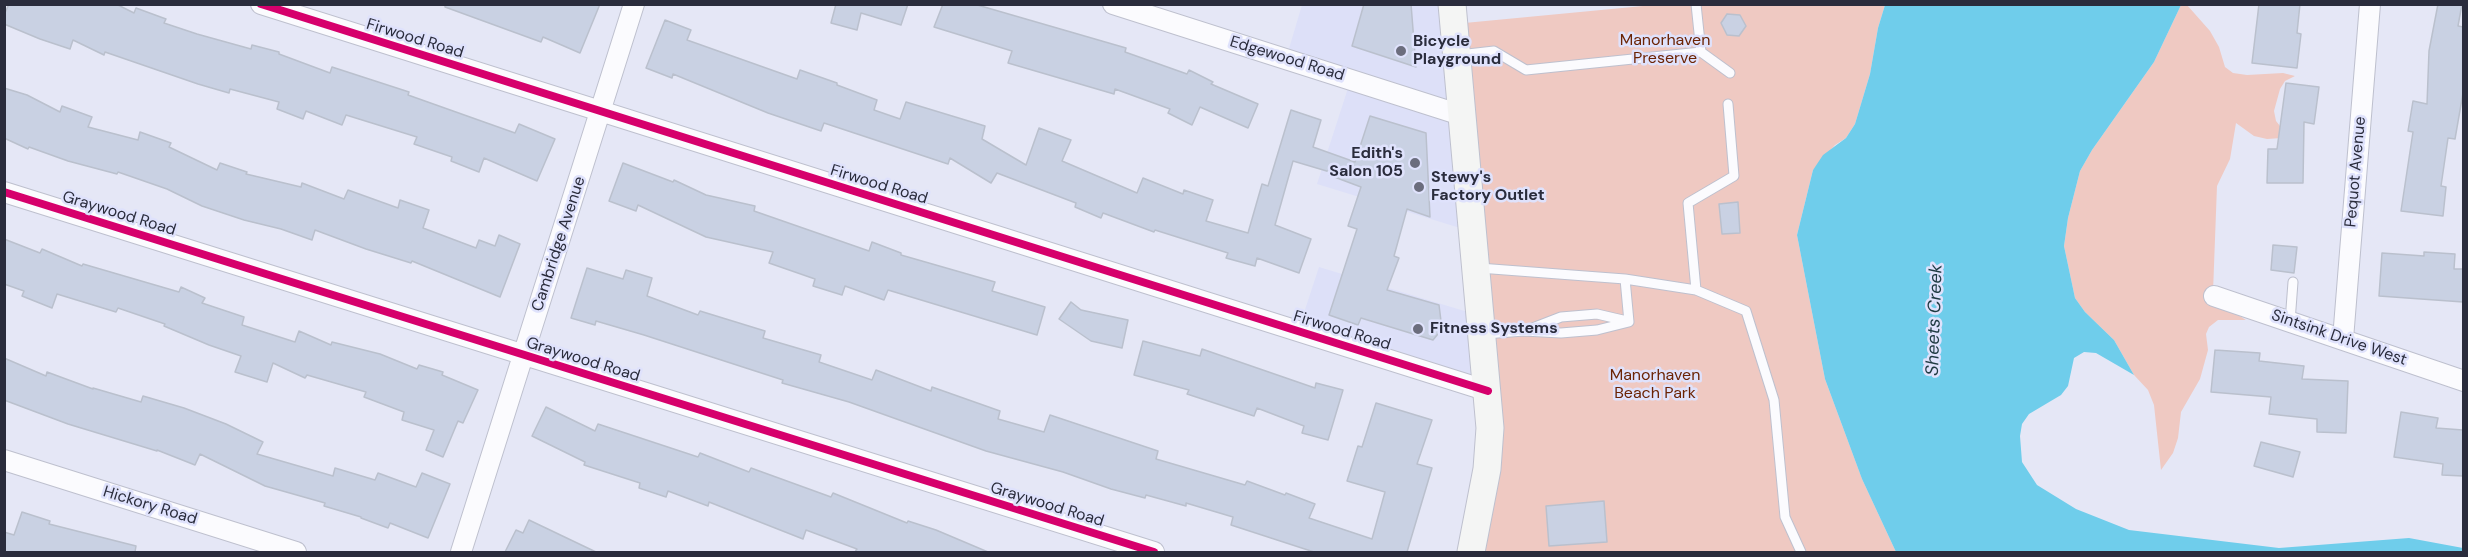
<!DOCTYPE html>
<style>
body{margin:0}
#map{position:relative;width:2468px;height:557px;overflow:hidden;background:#e5e7f6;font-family:"DM Sans",sans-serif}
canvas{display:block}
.frame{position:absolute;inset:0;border:6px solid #2a2c3c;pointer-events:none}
</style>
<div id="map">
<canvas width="2468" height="557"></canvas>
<div class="frame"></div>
</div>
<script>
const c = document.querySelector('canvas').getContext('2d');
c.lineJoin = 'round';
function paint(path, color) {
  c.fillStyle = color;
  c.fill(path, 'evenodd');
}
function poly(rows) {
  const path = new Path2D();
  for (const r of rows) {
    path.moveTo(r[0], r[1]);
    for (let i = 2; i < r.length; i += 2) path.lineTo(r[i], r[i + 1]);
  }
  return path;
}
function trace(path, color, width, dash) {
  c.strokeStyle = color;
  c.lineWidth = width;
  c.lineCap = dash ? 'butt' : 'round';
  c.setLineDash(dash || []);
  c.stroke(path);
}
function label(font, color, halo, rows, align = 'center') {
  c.font = font + ' "DM Sans",sans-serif';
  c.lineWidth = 5;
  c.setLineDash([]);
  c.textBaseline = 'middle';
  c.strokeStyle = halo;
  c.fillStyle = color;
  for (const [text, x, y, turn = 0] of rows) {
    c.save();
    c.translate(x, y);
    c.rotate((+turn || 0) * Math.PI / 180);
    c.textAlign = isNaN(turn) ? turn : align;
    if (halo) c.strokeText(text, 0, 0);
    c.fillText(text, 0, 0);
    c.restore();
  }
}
paint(poly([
 [1302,5,1452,5,1473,232,1317,184,1350,82,1285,62],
 [1319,267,1481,316,1488,391,1298,331]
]), '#dde0f8');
paint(poly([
 [1664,4,1885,5,1878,28,1870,74,1855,124,1846,138,1835,145,1813,170,1797,235,1825,379,1862,479,1896,552,1471,552,1487,469,1454,24],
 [2181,5,2187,5,2210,31,2219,47,2225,67,2233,73,2247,75,2283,73,2295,76,2285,81,2280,89,2274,111,2276,121,2280,126,2296,137,2267,139,2254,136,2236,123,2230,159,2217,186,2213,292,2232,311,2246,320,2218,320,2209,327,2206,334,2208,350,2200,379,2181,412,2178,438,2173,453,2161,470,2154,405,2148,390,2134,375,2114,340,2085,312,2075,298,2064,246,2068,218,2080,171,2092,150,2154,62]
]), '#efc9c2');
paint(poly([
 [1885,5,2181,5,2154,62,2092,150,2080,171,2068,218,2064,246,2075,298,2085,312,2114,340,2134,375,2096,353,2084,352,2074,358,2068,386,2061,395,2029,414,2022,424,2020,436,2022,462,2037,485,2076,509,2129,530,2279,548,2409,538,2463,548,2463,552,1896,552,1862,479,1825,379,1797,235,1813,170,1823,155,1846,138,1855,124,1870,74,1878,28]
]), '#6fcdeb');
const building = poly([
 [9,4,116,4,134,13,136,8,166,19,164,23,197,34,251,49,252,45,279,52,279,54,330,73,332,67,409,92,408,95,515,133,519,124,555,139,537,181,484,158,479,172,451,161,452,157,414,144,417,137,346,115,342,125,306,111,303,119,277,109,279,102,230,89,229,93,198,84,105,52,104,55,73,40,70,49,40,39,4,24,4,15,9,4],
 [445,4,600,4,580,53,543,37,541,42,445,7,445,4],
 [836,4,908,4,901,25,861,13,857,30,831,23,836,4],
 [943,4,974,4,1126,48,1125,52,1187,74,1189,70,1213,82,1211,84,1258,104,1248,128,1200,107,1192,125,1168,113,1170,109,1115,89,1114,94,1008,63,1012,51,934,27,943,4],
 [1364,4,1411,4,1416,67,1352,46,1364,4],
 [2259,4,2300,4,2297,33,2301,34,2297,68,2252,63,2259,4],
 [2438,4,2462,4,2458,26,2463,27,2463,93,2455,139,2448,138,2441,186,2446,187,2443,216,2401,211,2413,132,2408,131,2413,101,2427,104,2429,51,2438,4],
 [1727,14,1740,15,1746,26,1739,36,1727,35,1721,23,1727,14],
 [665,20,691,30,687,40,797,79,800,70,837,83,837,85,877,100,874,110,900,119,906,102,985,126,982,139,1026,165,1039,128,1071,140,1062,161,1137,193,1143,178,1183,194,1184,190,1213,200,1206,221,1248,233,1262,184,1268,186,1291,110,1321,120,1313,147,1355,162,1370,116,1426,133,1430,217,1407,209,1394,256,1399,258,1387,290,1439,305,1442,329,1433,340,1361,318,1358,325,1329,315,1357,229,1348,226,1361,187,1329,175,1330,172,1293,161,1275,225,1311,239,1299,273,1257,258,1255,266,1226,258,1228,253,1155,230,1154,232,1103,213,1101,218,1075,207,1076,203,997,173,991,183,950,158,948,164,824,123,821,131,768,113,673,74,672,78,646,68,665,20],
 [2286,83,2319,87,2314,124,2304,122,2303,183,2267,183,2268,149,2277,149,2286,83],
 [4,88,27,95,60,112,62,106,92,117,88,127,138,140,140,132,171,143,169,147,217,170,220,163,247,172,246,174,301,187,302,183,344,199,348,190,398,208,400,200,429,210,423,228,476,248,479,240,495,246,499,235,520,244,500,297,412,261,411,263,366,249,315,230,312,240,281,229,244,220,202,206,167,189,118,172,117,174,68,161,29,147,28,149,4,138,4,88],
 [623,163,673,182,674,180,706,195,755,206,754,211,869,251,872,242,901,253,901,255,995,282,992,291,1045,307,1037,335,888,290,884,300,845,286,842,295,813,286,815,279,769,263,773,252,706,237,638,205,636,211,609,201,623,163],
 [1738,202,1740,233,1722,234,1719,204,1738,202],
 [4,239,40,253,42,249,82,266,83,264,179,292,181,287,205,298,202,303,244,317,242,325,295,342,299,331,331,345,332,342,380,354,417,369,419,365,443,372,442,375,478,390,463,423,458,421,443,457,426,450,434,430,402,420,404,412,364,397,366,392,307,375,305,378,273,363,267,382,235,372,241,356,209,345,164,326,165,324,118,308,116,312,57,294,52,308,22,296,24,291,4,284,4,239],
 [2273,245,2297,247,2294,273,2271,270,2273,245],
 [2424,252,2455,254,2454,269,2463,269,2463,302,2379,296,2382,253,2424,256,2424,252],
 [587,268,623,279,626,270,652,278,647,296,698,315,700,311,765,331,763,338,821,355,819,362,872,380,876,370,931,391,932,387,1000,411,998,419,1044,432,1050,415,1158,451,1156,459,1245,485,1247,481,1285,495,1286,493,1315,504,1309,518,1372,539,1385,492,1347,481,1358,446,1362,447,1376,403,1432,420,1417,464,1432,468,1407,552,1314,552,1231,525,1233,517,1186,503,1186,506,1146,495,1145,498,1111,489,1063,472,986,451,849,402,782,383,783,380,644,335,596,321,595,325,571,318,587,268],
 [1071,302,1081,310,1128,320,1122,348,1091,341,1059,319,1071,302],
 [1143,341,1200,356,1202,349,1315,388,1316,383,1343,390,1328,440,1302,433,1304,426,1257,408,1254,416,1187,394,1189,390,1134,375,1143,341],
 [2215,350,2260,353,2259,361,2304,366,2302,379,2348,381,2346,433,2317,432,2317,419,2269,414,2271,397,2211,392,2215,350],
 [4,358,46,376,47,372,93,389,93,388,141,402,143,396,184,408,226,424,263,442,257,454,333,476,335,468,375,480,378,473,416,487,422,473,450,484,428,538,390,523,388,528,361,518,361,517,324,506,325,503,265,486,200,454,195,465,157,450,157,451,68,424,4,400,4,358],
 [546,407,595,431,598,424,698,457,700,453,749,472,751,468,831,497,833,493,907,523,908,521,936,530,988,552,855,552,857,549,806,530,803,539,709,502,708,506,668,491,666,497,639,488,640,483,584,465,585,462,532,436,546,407],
 [2401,412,2438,418,2436,428,2463,430,2463,476,2442,475,2443,464,2394,457,2401,412],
 [2261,442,2300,452,2293,477,2254,466,2261,442],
 [1604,501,1607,542,1549,546,1546,506,1604,501],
 [22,512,50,521,49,524,136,546,135,552,4,552,4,532,14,535,22,512],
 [529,520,596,552,505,552,516,530,523,533,529,520]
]);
paint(building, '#c9d1e3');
trace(building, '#bac0cd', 1.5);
const lane = poly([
 [1696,4,1701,52,1730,73],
 [1459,55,1494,51,1526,70,1701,52],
 [1479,268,1625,279,1629,322],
 [1625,279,1696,290,1746,311,1774,400,1785,517,1801,552],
 [1696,290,1688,203,1734,176,1728,104],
 [2290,322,2293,282],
 [1530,329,1561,317,1597,314,1627,321],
 [1485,334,1524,331,1561,333,1597,330,1629,322]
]);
const street = poly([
 [261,4,1488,391],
 [1113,4,1461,115],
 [4,192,1154,552],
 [2214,296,2464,381],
 [2343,339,2370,4],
 [4,460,296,552],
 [461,552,634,4]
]);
const secondary = poly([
 [1452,4,1490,428,1487,469,1471,552]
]);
trace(lane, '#bec0ce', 11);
trace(street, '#bec0ce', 22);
trace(secondary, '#bec0ce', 29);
trace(lane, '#fbfbfe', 9);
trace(street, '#fbfbfe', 20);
trace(secondary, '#f4f5f4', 27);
trace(poly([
 [261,4,1488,391],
 [4,192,1154,552]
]), '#d6006c', 8);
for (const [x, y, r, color] of [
 [1401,51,6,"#6b6d7d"],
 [1415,163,6,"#6b6d7d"],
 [1419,187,6,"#6b6d7d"],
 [1418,329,6,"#6b6d7d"]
]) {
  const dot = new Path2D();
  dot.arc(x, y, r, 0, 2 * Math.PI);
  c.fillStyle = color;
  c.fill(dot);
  trace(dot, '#dfe2fc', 2);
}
label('16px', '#2a2c3c', '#dfe2fc', [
 ["Firwood Road",415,39,17],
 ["Edgewood Road",1287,59,17],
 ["Pequot Avenue",2356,172,-85],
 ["Firwood Road",879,185,17],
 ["Graywood Road",119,214,17],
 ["Cambridge Avenue",559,244,-72],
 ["Firwood Road",1342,331,17],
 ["Sintsink Drive West",2339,338,19],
 ["Graywood Road",583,360,17],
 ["Graywood Road",1047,505,17],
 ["Hickory Road",150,506,17]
]);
label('16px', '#6b2304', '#dfe2fc', [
 ["Manorhaven",1665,41],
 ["Preserve",1665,59],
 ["Manorhaven",1655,376],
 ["Beach Park",1655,394]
]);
label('bold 16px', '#2a2c3c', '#dfe2fc', [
 ["Bicycle",1413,42],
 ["Playground",1413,60],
 ["Edith's",1403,154,"right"],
 ["Salon 105",1403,172,"right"],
 ["Stewy's",1431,178],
 ["Factory Outlet",1431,196],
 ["Fitness Systems",1430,329]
], 'left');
label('italic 18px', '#1e3a42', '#dfe2fc', [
 ["Sheets Creek",1935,320,-88]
]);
</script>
